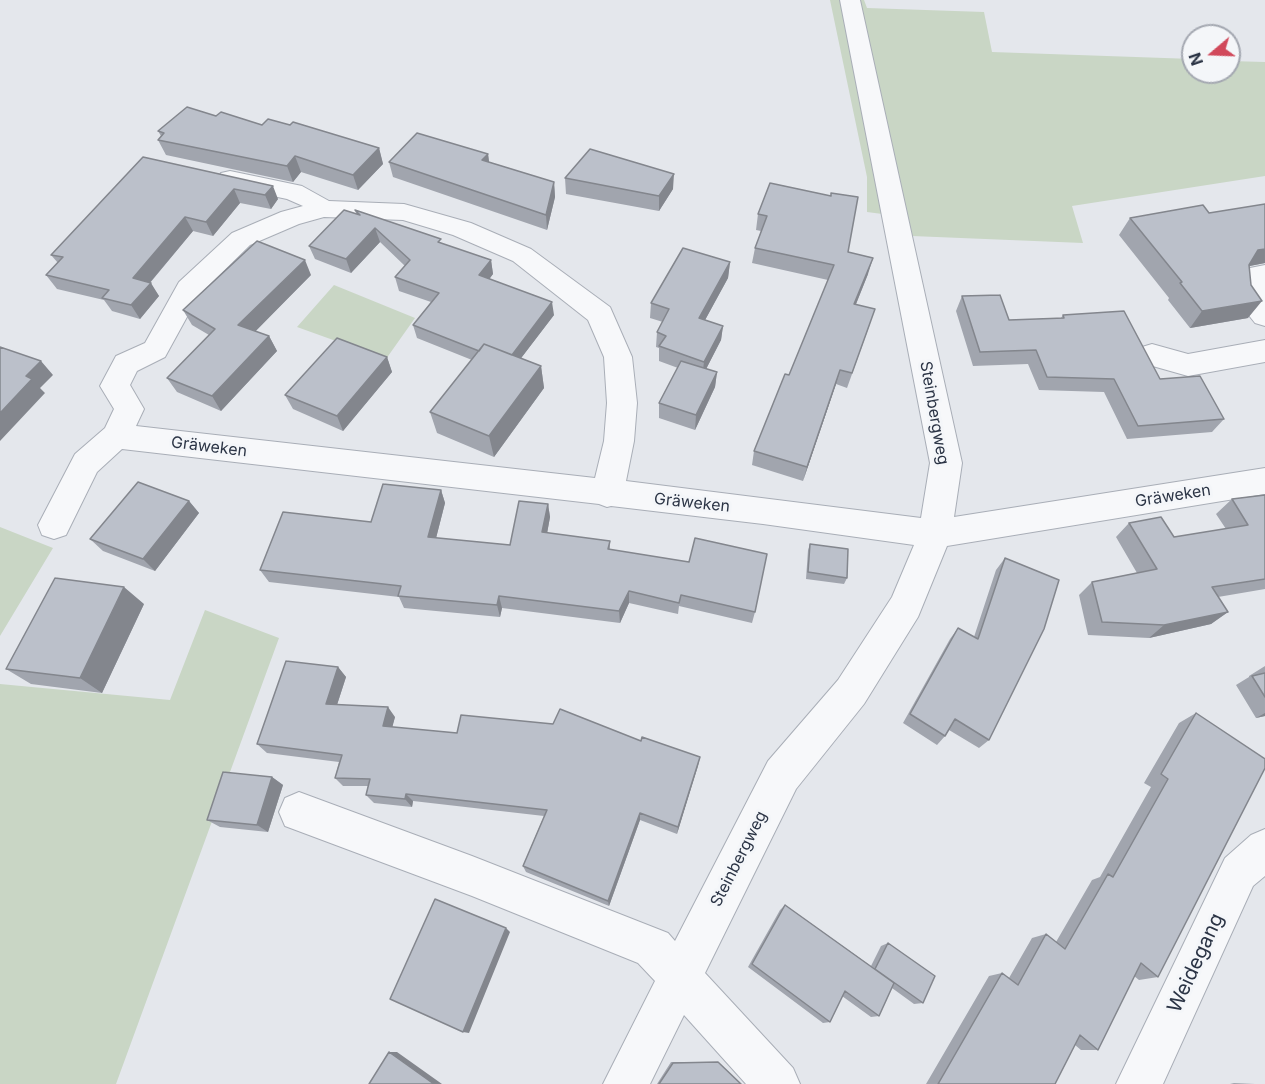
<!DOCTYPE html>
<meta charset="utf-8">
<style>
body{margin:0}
#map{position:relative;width:1265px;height:1084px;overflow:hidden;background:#e4e7ec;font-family:Inter,sans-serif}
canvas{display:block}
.north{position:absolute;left:1181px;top:24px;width:60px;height:60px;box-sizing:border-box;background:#f4f6f9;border:2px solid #a4a8b1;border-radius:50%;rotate:251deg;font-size:16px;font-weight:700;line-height:24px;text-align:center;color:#2b3445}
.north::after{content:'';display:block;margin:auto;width:21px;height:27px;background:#d1495b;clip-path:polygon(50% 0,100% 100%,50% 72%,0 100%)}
</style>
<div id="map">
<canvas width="1265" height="1084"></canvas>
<div class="north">N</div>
</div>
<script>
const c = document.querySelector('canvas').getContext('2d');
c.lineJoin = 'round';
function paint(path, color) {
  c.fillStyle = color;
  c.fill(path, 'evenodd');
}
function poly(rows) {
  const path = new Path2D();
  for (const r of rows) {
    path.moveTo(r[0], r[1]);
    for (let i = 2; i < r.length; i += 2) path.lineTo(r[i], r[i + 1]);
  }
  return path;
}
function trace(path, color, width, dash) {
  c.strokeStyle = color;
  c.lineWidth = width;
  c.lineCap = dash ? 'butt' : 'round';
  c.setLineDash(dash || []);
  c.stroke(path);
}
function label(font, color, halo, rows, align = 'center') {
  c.font = font + ' Inter,sans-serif';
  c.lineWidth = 6;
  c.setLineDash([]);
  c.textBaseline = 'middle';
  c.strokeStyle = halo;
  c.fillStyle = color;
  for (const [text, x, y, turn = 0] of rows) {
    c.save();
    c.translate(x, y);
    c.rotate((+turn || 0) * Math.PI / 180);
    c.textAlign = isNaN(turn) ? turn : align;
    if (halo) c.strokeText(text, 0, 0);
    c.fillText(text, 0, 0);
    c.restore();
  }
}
paint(poly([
 [830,0,843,0,890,215,867,212,867,177],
 [855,0,864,0,867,8,984,12,992,52,1193,59,1193,72,1229,72,1229,61,1265,62,1265,176,1072,206,1083,243,912,236],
 [334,285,415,318,386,359,297,327],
 [0,527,53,548,0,636],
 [205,610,279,638,116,1084,0,1084,0,684,170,700]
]), '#c9d6c5');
const minor = poly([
 [840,0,860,0,962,463,954,517,1265,468,1265,494,947,546,918,617,864,704,796,789,705,973,793,1068,800,1084,746,1084,684,1015,650,1084,603,1084,655,981,638,963,472,896,285,826,279,812,285,798,299,792,472,856,668,933,675,941,768,761,838,680,892,597,914,545,763,524,611,506,607,507,599,504,122,449,97,472,66,535,54,539,42,535,38,525,75,454,105,428,114,409,100,386,116,356,145,343,179,282,232,233,281,212,303,206,287,199,221,185,218,179,221,173,230,171,302,186,329,201,404,204,471,223,531,249,610,307,632,357,637,403,634,441,626,481,921,518,930,463,840,0],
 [324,217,403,220,453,235,513,261,588,320,604,357,607,403,604,441,595,478,136,426,144,409,130,385,137,371,165,357,199,295,250,245,299,224,324,217],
 [1265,265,1265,326,1255,323,1243,308,1239,301,1238,283,1245,269,1265,265],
 [1265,340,1265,362,1188,376,1142,363,1138,355,1142,347,1152,344,1188,354,1265,340],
 [1265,829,1265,876,1253,886,1163,1084,1116,1084,1225,858,1251,835,1265,829]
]);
trace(minor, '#a9aeb7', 2);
paint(minor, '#f7f8fa');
paint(poly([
 [216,116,262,125,290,125,379,148,383,164,358,190,301,172,293,182,166,155,158,140,161,136,158,131],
 [488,154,489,162,554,182,555,197,547,230,393,177,389,162],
 [143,157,278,199,271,209,240,203,213,236,193,231,150,283,159,296,140,319,112,311,104,300,57,289,46,275,58,263,51,255],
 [565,178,673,189,659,211,566,194],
 [770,183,848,252,868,274,856,304,870,324,847,388,836,384,803,481,752,465,754,451,789,375,828,280,752,263,755,248,761,231,756,230,758,214],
 [355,210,442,244,491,260,493,274,489,279,554,315,521,358,541,366,544,388,494,457,437,433,430,412,472,360,417,338,413,325,431,302,399,291,395,277,405,266,380,242,351,273,315,259,309,246,356,213],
 [1209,213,1265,263,1249,266,1248,318,1190,328,1168,300,1169,298,1119,235,1130,218],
 [730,262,728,278,705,320,723,326,721,340,706,369,717,372,715,387,695,430,659,418,659,403,678,368,659,361,659,348,656,347,657,332,663,322,650,318,651,303],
 [311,275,255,331,269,336,277,351,221,411,177,392,167,378,209,335,192,325,183,310],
 [962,296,1009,320,1061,318,1063,315,1160,379,1224,419,1212,432,1127,439,1104,392,1039,390,1028,364,973,366,956,311],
 [387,357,392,372,343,431,293,409,285,395],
 [441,490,445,503,436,538,510,545,548,504,550,517,547,533,610,541,610,549,755,612,752,623,679,606,678,614,629,603,620,623,502,608,500,617,404,608,399,597,269,582,260,570,371,522],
 [1265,495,1265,589,1218,597,1228,612,1211,624,1149,638,1088,635,1079,595,1092,582,1137,573,1116,537,1129,523,1174,537,1226,529,1216,514,1232,499],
 [189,501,199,513,155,571,103,551,90,539],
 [810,544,847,578,844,584,806,579,808,550],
 [1005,558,989,740,979,748,949,730,945,736,937,745,903,723,950,639,958,628,974,637,996,570],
 [144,604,102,693,31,684,6,669],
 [1265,666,1265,716,1256,718,1236,685,1249,677,1249,676],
 [338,667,346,677,337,705,395,717,392,727,457,733,641,741,700,757,677,834,640,820,609,906,526,872,523,866,544,816,413,801,412,807,374,803,366,795,368,786,343,786,335,778,339,762,267,753,257,744],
 [1196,713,1158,977,1139,980,1134,976,1098,1050,1081,1050,1075,1045,1055,1084,926,1084,989,976,1002,973,1009,978,1032,938,1046,934,1056,942,1092,880,1100,877,1151,787,1144,783,1179,723],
 [272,777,283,785,268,832,220,827,207,820],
 [785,905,871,966,881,946,888,943,923,1003,914,1004,892,988,879,1016,871,1017,842,996,830,1022,823,1023,748,967,780,910],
 [671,1062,718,1062,741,1084,657,1084],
 [1234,1083,1255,1084,1230,1084]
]), '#a1a5ae');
paint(poly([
 [379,148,383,164,358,190,353,175],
 [488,154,490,169,482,160],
 [295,156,301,172,293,182,287,166],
 [674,174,673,189,659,211,659,196],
 [554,182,555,197,547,230,546,215],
 [273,186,278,199,271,209,265,195],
 [234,189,240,203,213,236,206,222],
 [185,217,193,231,142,292,133,278],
 [375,228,380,242,351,273,346,259],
 [1265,249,1265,263,1245,267,1258,250],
 [873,258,868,274,850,319,854,304],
 [305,260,311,275,247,340,238,325],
 [491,260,493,274,482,289,479,275],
 [730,262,728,278,698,333,699,318],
 [151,283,159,296,140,319,131,305],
 [1262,301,1248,318,1190,328,1202,311],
 [552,302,554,315,509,374,506,362],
 [723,326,721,340,702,377,704,362],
 [269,336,277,351,221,411,212,396],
 [387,357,392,372,343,431,337,416],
 [41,361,53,375,40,388,45,393,0,441,0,413,26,376],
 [541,366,544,388,494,457,489,436],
 [840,370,836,384,803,481,807,467],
 [717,372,715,387,695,430,696,415],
 [441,490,445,503,433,550,428,537],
 [189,501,199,513,155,571,143,559],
 [548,504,550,517,545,545,542,532],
 [124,587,144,604,102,693,80,678],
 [629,591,629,603,620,623,619,611],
 [499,596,502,608,500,617,497,605],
 [1228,612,1211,624,1149,638,1164,625],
 [338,667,346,677,334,714,326,704],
 [388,707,395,717,390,736,383,726],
 [1265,713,1265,716,1256,718],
 [700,757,698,766,677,834,678,827],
 [272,777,283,785,268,832,257,825],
 [406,794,413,801,412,807,405,799],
 [640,813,640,820,609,906,608,901],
 [506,928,510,932,469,1033,463,1032],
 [389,1052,397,1052,442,1084,434,1084]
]), '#83868d');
const building = poly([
 [187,107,216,116,221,112,262,125,268,119,290,125,293,122,379,148,353,175,295,156,287,166,158,140,164,133,158,131,187,107],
 [417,133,488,154,482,160,554,182,546,215,389,162,417,133],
 [590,149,674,174,659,196,565,178,590,149],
 [143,157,273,186,265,195,234,189,206,222,185,217,133,278,151,283,131,305,102,298,109,290,46,275,63,257,51,255,143,157],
 [770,183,831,196,831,193,858,197,848,252,873,258,854,304,875,309,852,373,840,370,807,467,754,451,785,374,789,375,834,265,755,248,767,216,758,214,770,183],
 [1265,204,1265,249,1258,250,1249,265,1251,285,1262,301,1202,311,1180,283,1182,282,1130,218,1203,205,1209,213,1265,204],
 [344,210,360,215,355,210,441,239,438,242,491,260,479,275,552,302,512,355,484,344,479,351,413,325,439,293,395,277,410,260,375,228,346,259,309,246,344,210],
 [257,241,305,260,238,325,269,336,212,396,167,378,215,329,183,310,257,241],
 [683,248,730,262,699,318,723,326,704,362,659,346,666,336,657,332,669,309,651,303,683,248],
 [1000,295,1009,320,1064,318,1063,315,1124,311,1160,379,1200,376,1224,419,1138,426,1114,379,1047,377,1036,350,980,352,962,296,1000,295],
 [337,338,387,357,337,416,285,395,337,338],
 [484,344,541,366,489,436,430,412,484,344],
 [0,347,41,361,26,376,32,379,0,413,0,347],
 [681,361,717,372,696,415,659,403,681,361],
 [138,482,189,501,143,559,90,539,138,482],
 [383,484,441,490,428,537,510,545,519,501,548,504,542,532,610,541,608,549,689,562,695,538,767,554,755,612,681,595,679,603,629,591,619,611,499,596,497,605,398,596,401,586,260,570,283,512,371,522,383,484],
 [1265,495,1265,579,1212,587,1228,612,1164,625,1102,622,1092,582,1157,569,1129,523,1161,517,1174,537,1248,525,1232,499,1265,495],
 [810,544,848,549,847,578,808,572,810,544],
 [1005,558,1059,580,1044,629,989,740,955,719,945,736,910,714,958,628,978,639,1005,558],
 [55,578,124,587,80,678,6,669,55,578],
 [286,661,338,667,326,704,388,707,383,726,457,733,461,715,553,724,560,709,641,741,642,737,700,757,678,827,640,813,608,901,523,866,547,810,406,794,405,799,366,795,370,779,335,778,342,755,257,744,286,661],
 [1265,673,1265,697,1252,676,1265,673],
 [1196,713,1265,759,1265,768,1158,977,1141,963,1098,1050,1080,1035,1055,1084,938,1084,1002,973,1018,985,1046,934,1065,949,1108,874,1113,877,1168,779,1161,774,1196,713],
 [223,772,272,777,257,825,207,820,223,772],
 [435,899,506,928,463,1032,390,999,435,899],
 [785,905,894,983,879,1016,845,991,830,1022,752,964,785,905],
 [888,943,935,976,923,1003,875,969,888,943],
 [389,1052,434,1084,369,1084,389,1052],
 [718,1062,741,1084,659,1084,673,1063,718,1062]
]);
paint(building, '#bbc0ca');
trace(building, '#83868d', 1.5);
label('16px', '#2b3445', '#f4f6f9', [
 ["Steinbergweg",934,413,80],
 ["Gräweken",209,447,7],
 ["Gräweken",1173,496,-9],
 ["Gräweken",692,503,6],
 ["Steinbergweg",739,859,-63]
]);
label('20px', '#2b3445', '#f4f6f9', [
 ["Weidegang",1196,963,-65]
]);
</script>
